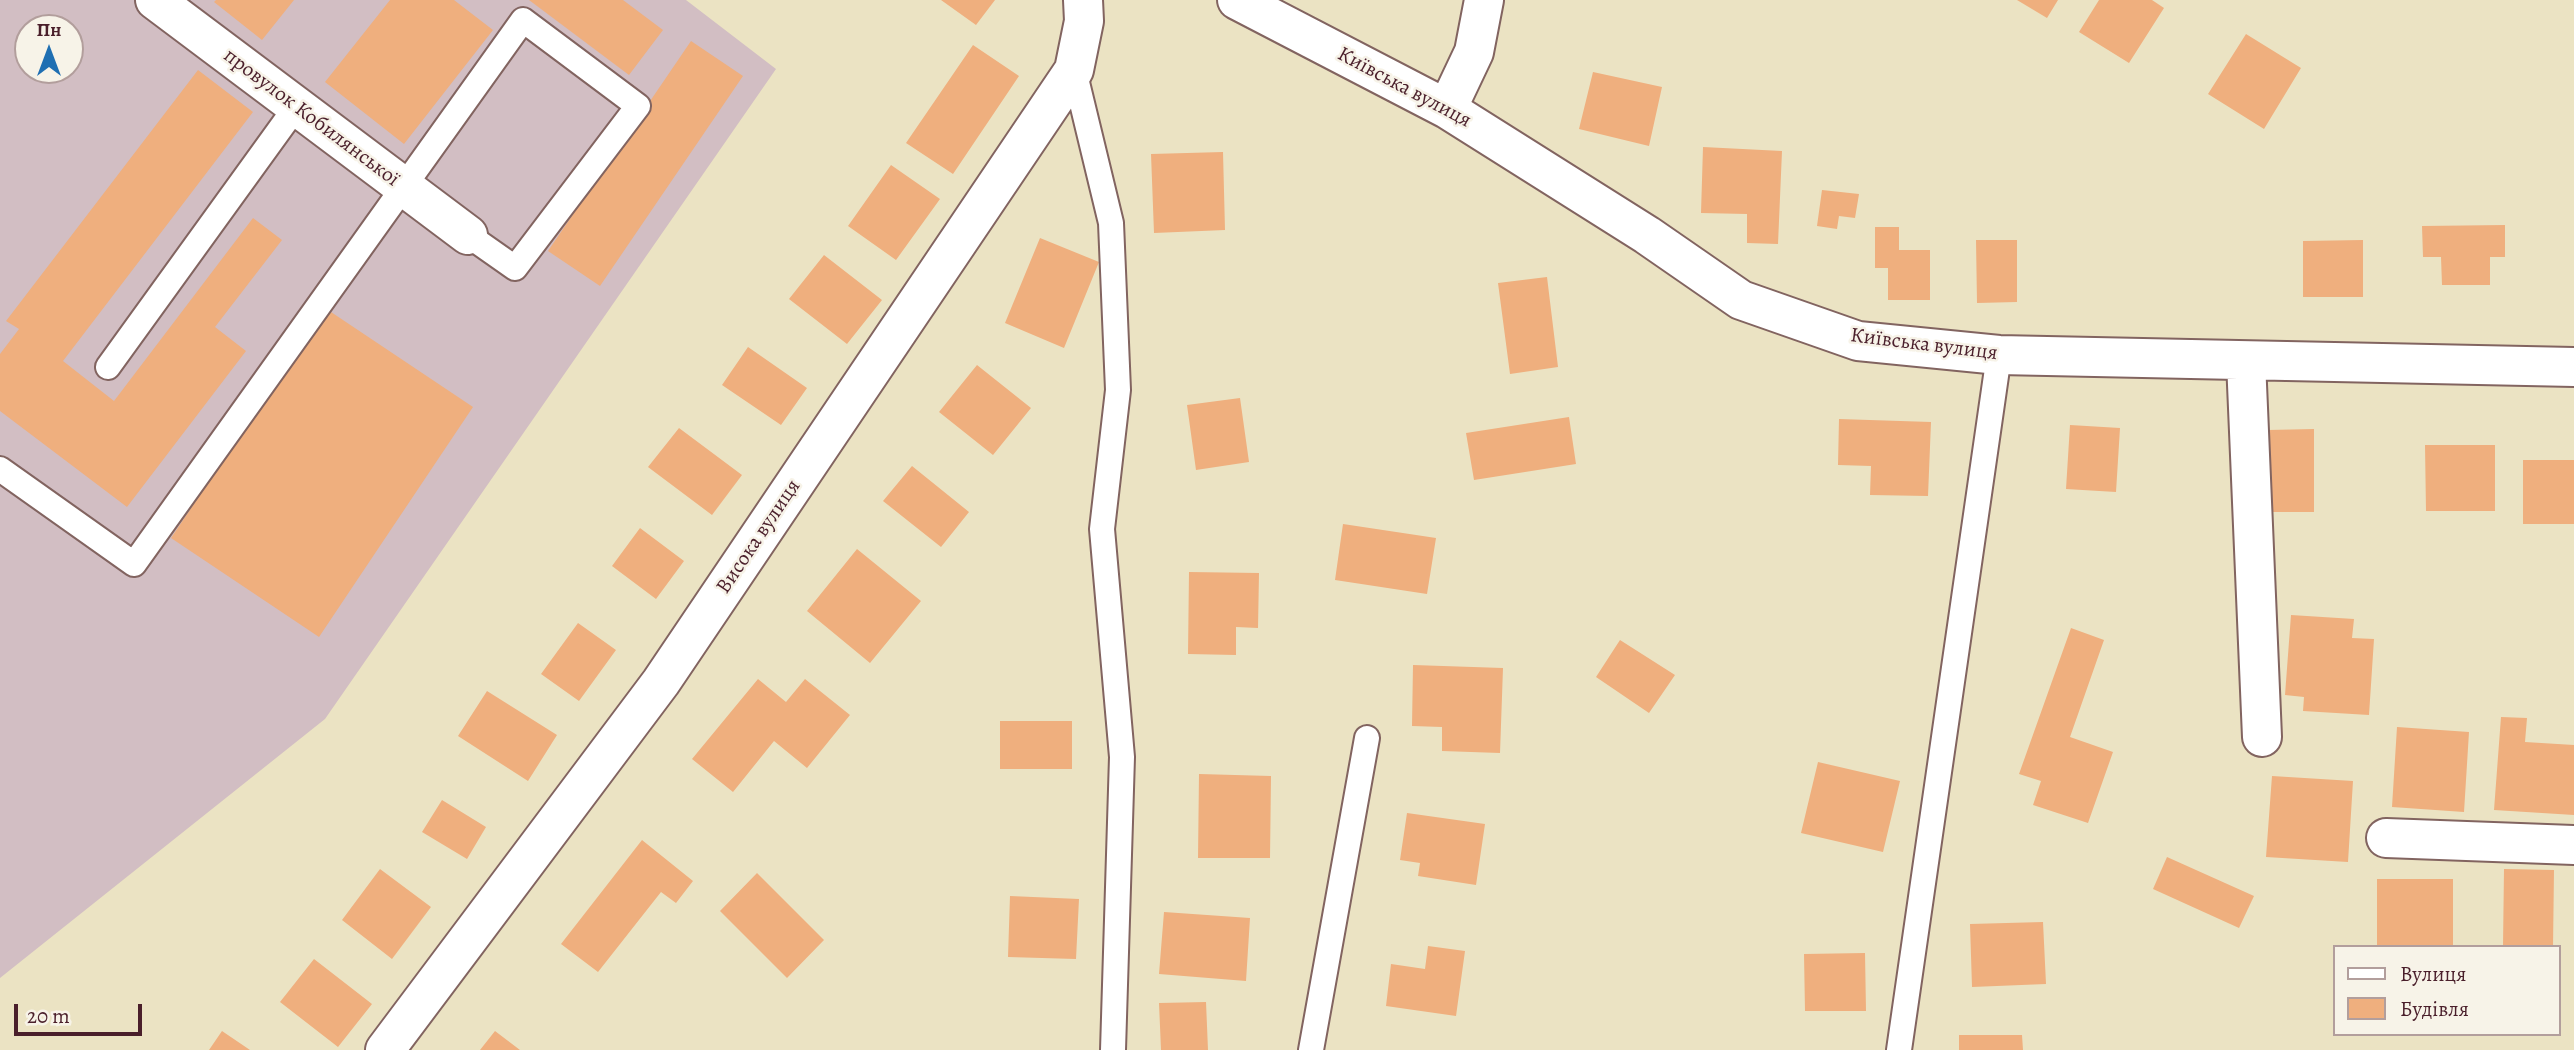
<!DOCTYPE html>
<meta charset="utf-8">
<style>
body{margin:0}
#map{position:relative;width:2574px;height:1050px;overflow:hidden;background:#ebe3c3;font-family:Alegreya,serif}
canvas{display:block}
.legend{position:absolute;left:2333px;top:945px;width:228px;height:91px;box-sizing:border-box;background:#f7f3e8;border:2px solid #b29e9c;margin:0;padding:9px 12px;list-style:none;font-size:21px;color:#4a1f2b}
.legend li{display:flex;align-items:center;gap:14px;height:35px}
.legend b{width:35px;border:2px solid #b29e9c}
.north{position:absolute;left:14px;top:14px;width:70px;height:70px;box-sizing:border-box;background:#f7f3e8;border:2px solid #b29e9c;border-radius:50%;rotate:0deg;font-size:19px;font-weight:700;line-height:28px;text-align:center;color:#4a1f2b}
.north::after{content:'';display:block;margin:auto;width:24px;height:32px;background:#1f6fb2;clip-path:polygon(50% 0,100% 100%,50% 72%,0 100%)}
.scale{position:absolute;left:14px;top:1004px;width:128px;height:32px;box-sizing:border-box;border:4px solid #4a1f2b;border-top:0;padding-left:9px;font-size:21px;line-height:24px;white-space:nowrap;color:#4a1f2b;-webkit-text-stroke:5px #f7f3e8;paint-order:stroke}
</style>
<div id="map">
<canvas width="2574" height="1050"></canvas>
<ul class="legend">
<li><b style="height:9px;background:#fff"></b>Вулиця</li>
<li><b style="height:19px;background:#efaf7e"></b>Будівля</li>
</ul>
<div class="north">Пн</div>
<div class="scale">20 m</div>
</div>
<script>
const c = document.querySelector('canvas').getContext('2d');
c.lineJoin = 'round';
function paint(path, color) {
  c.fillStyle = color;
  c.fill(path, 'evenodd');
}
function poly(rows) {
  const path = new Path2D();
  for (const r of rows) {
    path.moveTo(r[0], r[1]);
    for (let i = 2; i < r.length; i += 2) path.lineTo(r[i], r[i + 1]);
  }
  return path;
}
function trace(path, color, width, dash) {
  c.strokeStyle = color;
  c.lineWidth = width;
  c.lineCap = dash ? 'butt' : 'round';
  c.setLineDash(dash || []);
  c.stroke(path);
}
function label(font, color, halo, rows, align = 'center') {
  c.font = font + ' Alegreya,serif';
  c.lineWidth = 5;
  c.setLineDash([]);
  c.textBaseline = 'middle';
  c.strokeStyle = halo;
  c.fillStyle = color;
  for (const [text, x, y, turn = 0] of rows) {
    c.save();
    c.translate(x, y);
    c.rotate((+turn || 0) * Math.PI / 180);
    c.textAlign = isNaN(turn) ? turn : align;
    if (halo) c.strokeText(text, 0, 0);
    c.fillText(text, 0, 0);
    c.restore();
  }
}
paint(poly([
 [0,0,686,0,776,69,325,719,0,978],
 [28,28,70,28,70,70,28,70]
]), '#d2bec3');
paint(poly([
 [216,0,294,0,262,40,214,2],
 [390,0,454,0,493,30,404,144,325,82],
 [529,0,623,0,663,30,629,75],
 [941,0,995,0,976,25],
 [2017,0,2058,0,2047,18],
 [2099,0,2152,0,2164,8,2129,63,2079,32],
 [2246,34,2301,68,2264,129,2208,94],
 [691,41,743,76,600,286,548,251],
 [973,45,1019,76,953,174,906,143],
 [198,70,253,112,63,361,114,401,253,218,282,240,215,327,246,351,127,507,0,411,0,354,19,329,6,321],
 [1593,72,1662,87,1649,146,1579,129],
 [1703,147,1782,151,1778,244,1747,243,1747,214,1701,213],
 [1223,152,1225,230,1154,233,1151,154],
 [891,165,940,199,896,260,848,226],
 [1822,190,1859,194,1855,218,1839,216,1837,229,1817,226],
 [2505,225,2505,257,2490,257,2490,285,2442,285,2441,257,2423,257,2422,226],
 [1875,227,1899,227,1899,250,1930,250,1930,300,1888,300,1888,268,1875,268],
 [1040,238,1099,262,1064,348,1005,323],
 [1976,240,2017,240,2017,302,1977,303],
 [2363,240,2363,297,2303,297,2303,241],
 [824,255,882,300,847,344,789,299],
 [1547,277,1558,367,1510,374,1498,283],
 [325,308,473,407,319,637,171,538],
 [748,347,807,388,781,425,722,385],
 [977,365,1031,408,993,455,939,412],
 [1240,398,1249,462,1196,470,1187,405],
 [1569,417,1576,464,1474,480,1466,433],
 [1839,419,1931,422,1928,496,1870,495,1871,466,1838,465],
 [2070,425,2120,428,2116,492,2066,489],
 [679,428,742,475,712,515,648,467],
 [2314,429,2314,512,2268,512,2268,430],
 [2425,445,2495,445,2495,511,2426,511],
 [2523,460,2574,460,2574,524,2523,524],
 [912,466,969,512,941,547,883,501],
 [1343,524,1436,538,1427,594,1335,580],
 [640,528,684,561,656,599,612,566],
 [857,549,921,601,870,663,807,611],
 [1189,572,1259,573,1258,628,1236,627,1236,655,1188,654],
 [2291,615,2354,619,2352,638,2374,639,2369,715,2303,711,2304,697,2285,695],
 [578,623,616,650,579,701,541,674],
 [2071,628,2104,640,2070,737,2113,752,2088,823,2033,805,2041,781,2019,774],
 [1620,640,1675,675,1649,713,1596,677],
 [1413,665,1503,668,1500,753,1442,751,1442,727,1412,726],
 [758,679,786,702,805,679,850,715,807,768,774,741,733,792,692,759],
 [487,691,557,735,528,781,458,736],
 [2501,717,2527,718,2525,742,2574,745,2574,815,2494,810],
 [1000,721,1072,721,1072,769,1000,769],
 [2397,727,2469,732,2464,812,2392,807],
 [1818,762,1900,781,1883,852,1801,833],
 [1199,774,1271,776,1270,858,1198,858],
 [2272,776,2353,781,2348,862,2266,857],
 [442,800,486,827,467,859,422,832],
 [1407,813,1485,824,1476,885,1418,876,1420,863,1400,860],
 [642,840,693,881,676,903,661,892,598,972,561,944],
 [2167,857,2254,896,2239,928,2153,889],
 [380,869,431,907,392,959,342,920],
 [2504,869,2554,870,2553,947,2503,947],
 [757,873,824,940,787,978,720,911],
 [2377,879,2453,879,2453,947,2377,947],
 [1010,896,1079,899,1076,959,1008,957],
 [1164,912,1250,918,1246,981,1159,974],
 [2043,922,2046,984,1972,987,1970,924],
 [1428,946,1465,951,1456,1016,1386,1006,1391,964,1425,969],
 [1865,953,1866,1011,1805,1011,1804,954],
 [314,959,372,1004,338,1047,280,1002],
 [1206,1002,1208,1050,1161,1050,1159,1003],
 [222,1031,250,1050,209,1050],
 [495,1031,520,1050,480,1050],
 [1959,1035,2022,1035,2023,1050,1959,1050]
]), '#efaf7e');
const service = poly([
 [1074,70,1111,223,1118,390,1102,529,1122,757,1113,1050],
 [108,367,296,107],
 [0,469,134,564,523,20,638,106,515,268,468,235],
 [1311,1050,1367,738],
 [1899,1050,1999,355]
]);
const minor = poly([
 [155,0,468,235],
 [1237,0,1447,109,1647,235,1741,300,1858,341,1999,355,2574,367],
 [1447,109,1474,52,1484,0],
 [2246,361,2262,737],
 [2386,838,2574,845],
 [385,1050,661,682,1074,70,1084,21,1083,0]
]);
trace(service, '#826460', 28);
trace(minor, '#826460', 42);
trace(service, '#fff', 24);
trace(minor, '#fff', 38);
label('21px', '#4a1f2b', '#f7f3e8', [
 ["Київська вулиця",1404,88,28],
 ["провулок Кобилянської",311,118,37],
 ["Київська вулиця",1924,345,7],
 ["Висока вулиця",759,537,-56]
]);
</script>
